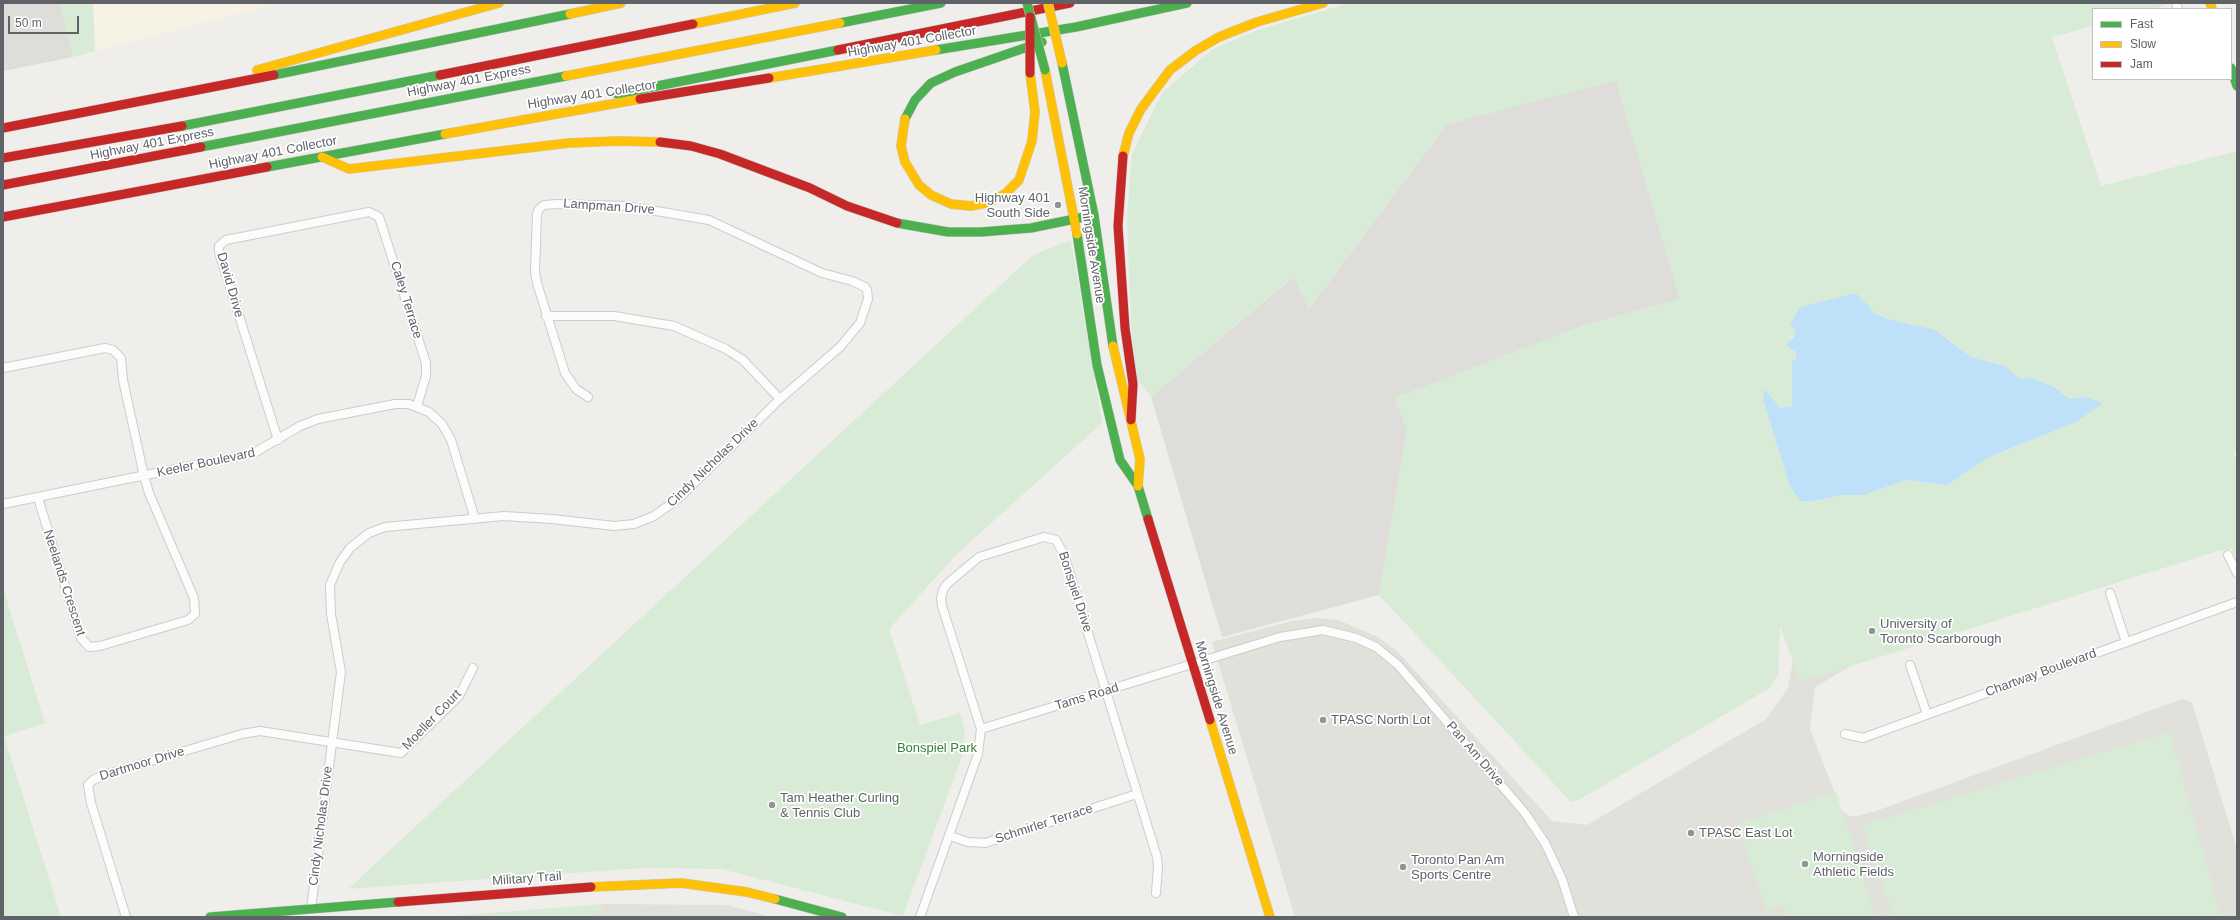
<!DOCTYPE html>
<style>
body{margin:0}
#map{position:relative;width:2240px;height:920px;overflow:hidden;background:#efeeea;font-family:Helvetica,sans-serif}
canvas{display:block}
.frame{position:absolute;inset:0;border:4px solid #5f6368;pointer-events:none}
.legend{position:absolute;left:2092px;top:8px;width:140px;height:72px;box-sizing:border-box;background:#fff;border:1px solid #bfc1c3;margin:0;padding:5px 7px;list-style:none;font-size:12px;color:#5f6368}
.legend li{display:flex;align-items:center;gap:8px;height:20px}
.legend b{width:20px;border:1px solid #bfc1c3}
.scale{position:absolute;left:8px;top:16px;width:71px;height:18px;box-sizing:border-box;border:2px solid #5f6368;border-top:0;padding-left:5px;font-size:12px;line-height:14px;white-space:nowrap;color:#5f6368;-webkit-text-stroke:3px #fff;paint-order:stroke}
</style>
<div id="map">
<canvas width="2240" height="920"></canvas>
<div class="frame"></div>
<ul class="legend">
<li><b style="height:5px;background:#4caf50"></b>Fast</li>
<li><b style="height:5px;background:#ffc107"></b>Slow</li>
<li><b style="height:5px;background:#c62828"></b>Jam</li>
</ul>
<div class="scale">50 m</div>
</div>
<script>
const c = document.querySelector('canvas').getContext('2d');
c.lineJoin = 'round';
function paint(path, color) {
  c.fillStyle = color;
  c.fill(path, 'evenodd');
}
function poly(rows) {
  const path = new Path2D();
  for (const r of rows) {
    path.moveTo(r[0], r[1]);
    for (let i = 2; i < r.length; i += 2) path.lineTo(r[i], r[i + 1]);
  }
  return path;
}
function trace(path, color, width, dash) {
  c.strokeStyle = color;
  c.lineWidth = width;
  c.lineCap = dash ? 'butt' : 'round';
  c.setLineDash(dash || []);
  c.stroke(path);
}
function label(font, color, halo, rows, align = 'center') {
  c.font = font + ' Helvetica,sans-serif';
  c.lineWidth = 3.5;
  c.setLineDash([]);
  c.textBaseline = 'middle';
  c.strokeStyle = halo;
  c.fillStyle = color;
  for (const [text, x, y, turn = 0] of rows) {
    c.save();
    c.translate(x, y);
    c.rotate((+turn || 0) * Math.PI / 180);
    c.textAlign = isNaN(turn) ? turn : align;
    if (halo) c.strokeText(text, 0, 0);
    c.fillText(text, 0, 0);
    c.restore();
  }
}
paint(poly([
 [93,3,279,3,95,51]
]), '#f7f3e4');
paint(poly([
 [3,3,60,3,73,57,3,71],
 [1616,80,1680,299,1581,326,1407,431,1379,595,1222,637,1151,397,1294,276,1309,309,1447,124]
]), '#dfddda');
paint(poly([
 [1814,541,1868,656,1815,687,1810,729,1842,811,1850,816,1857,816,1876,811,2182,699,2187,700,2192,703,2237,849,2237,917,1295,917,1212,642,1292,621,1317,618,1338,620,1378,637,1398,652,1552,821,1587,825,1766,719,1788,688],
 [604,904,726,905,772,917,590,917]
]), '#e2e0da');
paint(poly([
 [60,3,93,3,95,51,73,57],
 [1349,3,2171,3,2153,9,2093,9,2093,26,2052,37,2101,186,2237,151,2237,451,2234,453,2237,463,2237,560,2232,549,2218,551,1800,682,1780,625,1778,675,1770,688,1577,801,1571,802,1379,595,1407,431,1394,398,1581,326,1680,299,1616,81,1447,124,1309,309,1293,276,1151,397,1136,378,1131,327,1127,218,1132,154,1162,93,1213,49,1258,30],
 [1856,293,1869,306,1873,313,1888,319,1912,324,1947,338,1971,357,2005,366,2020,379,2032,378,2054,387,2070,399,2085,397,2041,436,1989,457,1947,485,1906,480,1864,495,1842,495,1813,501,1765,390,1780,408,1792,406,1792,362,1796,358,1796,352,1790,338,1795,335,1795,329,1836,299],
 [1071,240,1102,423,957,554,889,629,920,725,960,713,965,732,962,756,903,916,722,869,643,868,348,889,1033,255],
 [3,588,45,723,4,736,61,917,3,917],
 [2170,732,2221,917,1893,917,1863,825],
 [1836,792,1876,917,1786,917,1782,905,1766,910,1738,824],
 [604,904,590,917,440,917]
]), '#d8ebd6');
paint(poly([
 [1856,293,1869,306,1874,313,1888,319,1935,330,1971,357,2005,366,2020,379,2032,378,2054,387,2070,399,2085,397,2103,403,2076,422,1989,457,1947,485,1906,480,1864,495,1842,495,1813,501,1801,501,1790,486,1763,399,1765,389,1780,408,1792,406,1792,362,1796,358,1796,352,1786,345,1795,335,1795,329,1790,325,1800,307]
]), '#bfe0f9');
const street = poly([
 [2176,3,2178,9],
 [546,316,614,316,674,326,726,349,743,360,780,399],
 [3,368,105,348,113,350,121,358,123,380,144,476,149,493,194,598,195,614,188,620,100,646,89,647,81,638,38,498],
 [278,440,219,252,219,246,226,240,369,212,379,217,426,363,426,376,417,406],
 [3,504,254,453,300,426,318,419,395,404,409,404,429,412,442,424,451,440,475,519],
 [2228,555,2237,573],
 [2110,593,2126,642],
 [1910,665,1927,714],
 [981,729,1280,637,1323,630,1356,638,1376,647,1398,665,1525,813,1545,843,1562,879,1574,917],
 [1845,734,1863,738,2237,602],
 [950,836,968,842,985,843,1137,794],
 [311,909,341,672,331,614,330,585,340,562,350,548,369,533,385,527,504,516,552,519,614,526,634,524,654,516,679,498,780,399,840,347,860,323,868,299,867,290,865,287,852,281,822,273,709,220,627,206,557,204,544,205,539,209,537,214,535,272,537,283,565,373,576,389,588,397],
 [126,917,91,803,88,785,93,780,104,775,242,734,260,731,401,753,459,696,473,668],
 [920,917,978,754,981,729,942,606,941,598,943,590,947,584,979,557,1044,537,1056,540,1064,555,1157,857,1158,867,1156,893]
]);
const fast = poly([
 [840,23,941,3],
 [936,50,1076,27,1187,3],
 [1062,63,1094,215,1113,346],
 [2231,68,2237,86],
 [274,75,570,14],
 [617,94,838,50],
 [905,119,915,100,931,83,955,72,1042,42],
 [182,126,440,75],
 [201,147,566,76],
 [267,167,445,134],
 [897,223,948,232,981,232,1031,228,1094,215],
 [1077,234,1097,365,1120,460,1138,486,1148,519],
 [775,899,842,917],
 [210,917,398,902]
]);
const slow = poly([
 [2210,3,2212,9],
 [570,14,621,3],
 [693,24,795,3],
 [257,70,499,3],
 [1045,70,1077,234],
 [566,76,840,23],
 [769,78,936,50],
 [905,119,901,146,905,162,919,185,931,195,951,204,971,206,990,202,1006,193,1019,180,1032,141,1035,112,1030,73],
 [445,134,640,99],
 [1123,156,1129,133,1141,109,1170,70,1195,51,1219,37,1257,22,1323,3],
 [322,157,349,169,569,143,617,141,660,142],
 [1113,346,1140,459,1138,486],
 [1210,720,1270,917],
 [591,887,681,883,747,892,775,899]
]);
const jam = poly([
 [838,50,1070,3],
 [440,75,693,24],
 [640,99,769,78],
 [3,128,274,75],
 [660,142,691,146,720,154,810,188,847,206,897,223],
 [1123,156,1118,226,1125,328,1133,384,1131,420],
 [3,158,182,126],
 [3,185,201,147],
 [3,217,267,167],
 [1148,519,1210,720],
 [398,902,591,887]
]);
trace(street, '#cbcccc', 10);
trace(fast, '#cacacb', 10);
trace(slow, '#cacacb', 10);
trace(jam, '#cacacb', 10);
trace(street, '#fdfcfc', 8);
trace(fast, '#4caf50', 9);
trace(slow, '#ffc107', 9);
trace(jam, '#c62828', 9);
const fastBridge = poly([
 [1027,3,1045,70]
]);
const slowBridge = poly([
 [1048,3,1062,63]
]);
const jamBridge = poly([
 [1030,17,1030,73]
]);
trace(fastBridge, '#cacacb', 10, []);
trace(slowBridge, '#cacacb', 10, []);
trace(jamBridge, '#cacacb', 10, []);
trace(fastBridge, '#4caf50', 9);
trace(slowBridge, '#ffc107', 9);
trace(jamBridge, '#c62828', 9);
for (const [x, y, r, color] of [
 [1058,205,4,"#919496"],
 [1872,631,4,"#919496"],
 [1323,720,4,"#919496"],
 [772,805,4,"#919496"],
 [1691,833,4,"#919496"],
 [1805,864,4,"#919496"],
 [1403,867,4,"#919496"]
]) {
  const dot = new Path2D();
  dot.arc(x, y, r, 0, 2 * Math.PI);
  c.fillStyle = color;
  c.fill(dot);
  trace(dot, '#fff', 1.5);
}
label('13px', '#5f6368', '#fff', [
 ["Highway 401 Collector",912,42,-10],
 ["Highway 401 Express",469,81,-11],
 ["Highway 401 Collector",592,95,-9],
 ["Highway 401 Express",152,144,-11],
 ["Highway 401 Collector",273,153,-11],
 ["Lampman Drive",609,207,4],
 ["Morningside Avenue",1091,245,81],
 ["David Drive",230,285,74],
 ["Caley Terrace",406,300,73],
 ["Keeler Boulevard",206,463,-12],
 ["Cindy Nicholas Drive",713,463,-44],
 ["Neelands Crescent",64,583,72],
 ["Bonspiel Drive",1075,592,72],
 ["Chartway Boulevard",2041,673,-20],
 ["Tams Road",1087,697,-17],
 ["Morningside Avenue",1216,698,73],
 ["Moeller Court",432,720,-46],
 ["Pan Am Drive",1475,754,49],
 ["Dartmoor Drive",142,764,-17],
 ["Schmirler Terrace",1044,824,-18],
 ["Cindy Nicholas Drive",321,826,-83],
 ["Military Trail",527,879,-4]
]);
label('13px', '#5f6368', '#fff', [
 ["Highway 401",1050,198,"right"],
 ["South Side",1050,213,"right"],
 ["University of",1880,624],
 ["Toronto Scarborough",1880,639],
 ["TPASC North Lot",1331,720],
 ["Tam Heather Curling",780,798],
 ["& Tennis Club",780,813],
 ["TPASC East Lot",1699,833],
 ["Morningside",1813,857],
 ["Athletic Fields",1813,872],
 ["Toronto Pan Am",1411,860],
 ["Sports Centre",1411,875]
], 'left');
label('13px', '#348238', '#fff', [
 ["Bonspiel Park",937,748]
]);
</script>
